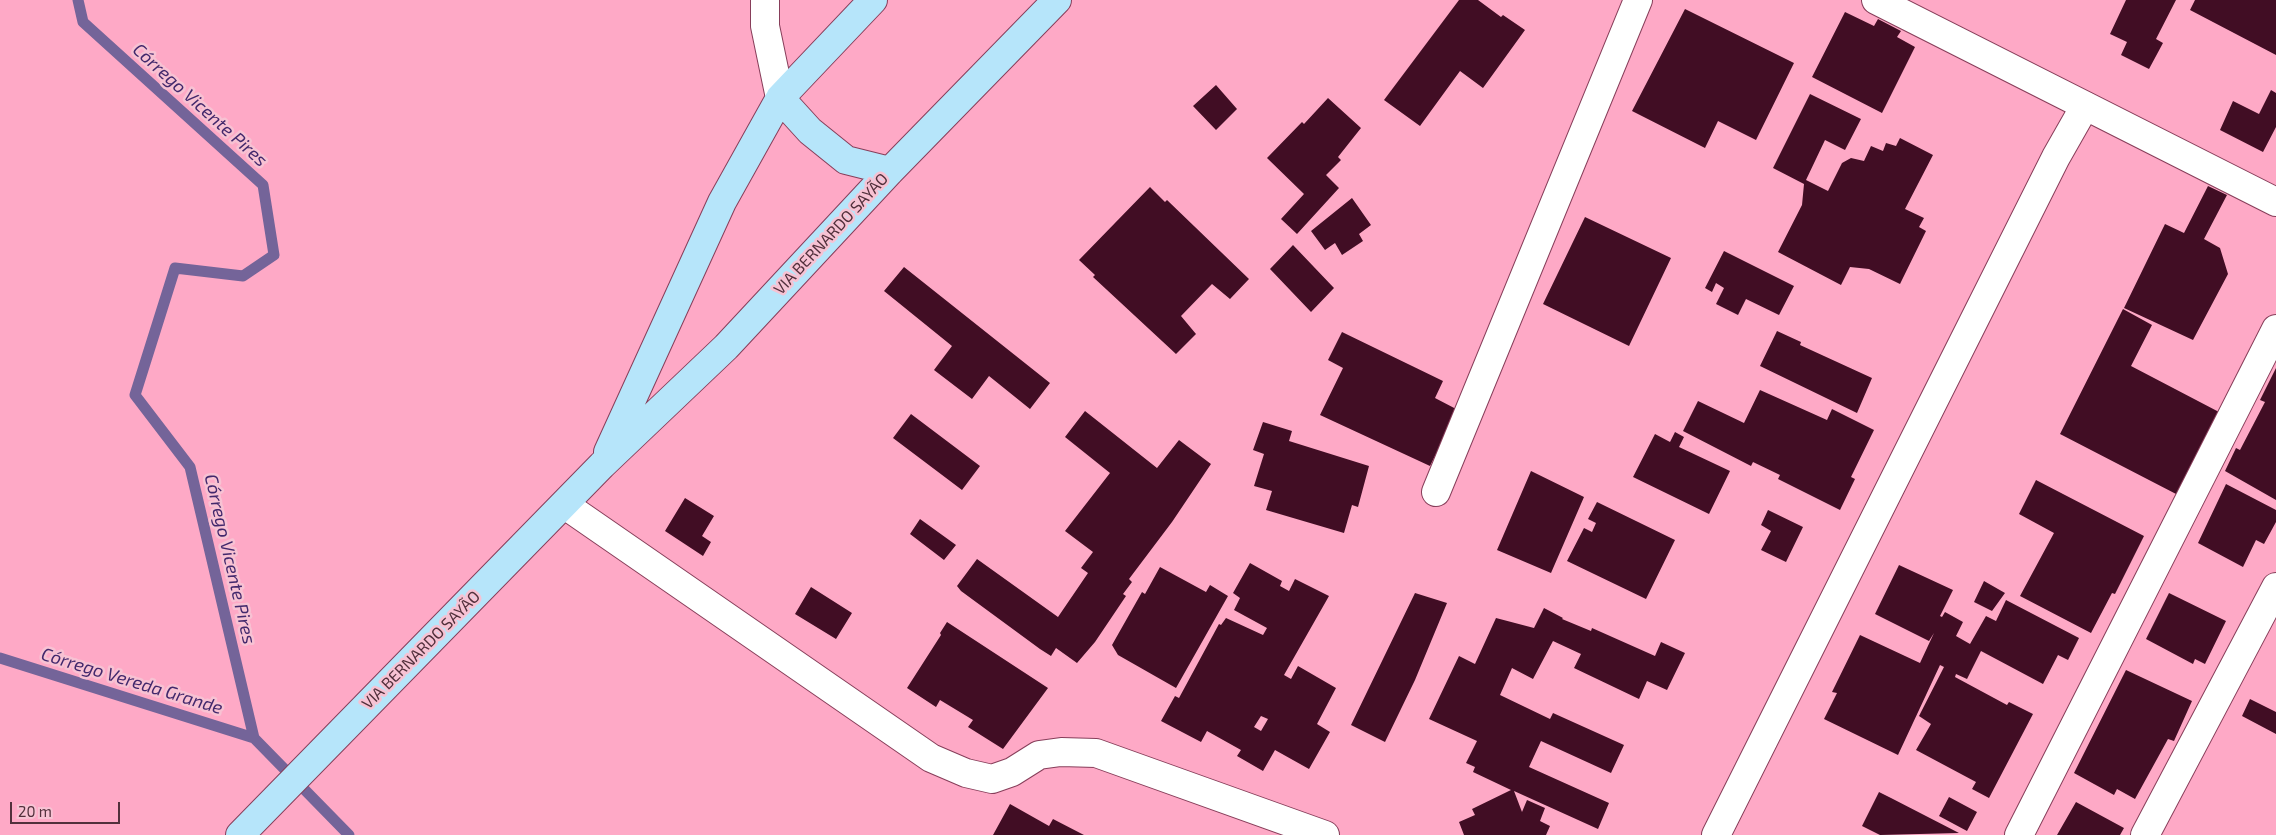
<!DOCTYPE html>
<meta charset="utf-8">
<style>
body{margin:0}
#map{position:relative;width:2276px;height:835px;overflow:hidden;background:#fea9c6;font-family:"Exo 2",sans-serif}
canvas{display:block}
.scale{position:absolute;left:10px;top:802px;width:110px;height:22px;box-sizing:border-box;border:2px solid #52303c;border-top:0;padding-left:6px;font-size:15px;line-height:18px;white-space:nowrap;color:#52303c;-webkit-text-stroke:4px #f7c2d3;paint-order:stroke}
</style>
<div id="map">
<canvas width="2276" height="835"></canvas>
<div class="scale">20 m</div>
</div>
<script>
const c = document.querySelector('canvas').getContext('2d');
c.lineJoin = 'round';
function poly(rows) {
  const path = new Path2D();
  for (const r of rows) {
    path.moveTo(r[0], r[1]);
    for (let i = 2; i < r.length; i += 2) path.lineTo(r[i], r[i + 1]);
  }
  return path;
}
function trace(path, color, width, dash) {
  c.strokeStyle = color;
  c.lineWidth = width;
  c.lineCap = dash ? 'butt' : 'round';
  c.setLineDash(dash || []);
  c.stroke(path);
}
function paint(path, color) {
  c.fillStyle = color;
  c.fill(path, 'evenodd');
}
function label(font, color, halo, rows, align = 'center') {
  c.font = font + ' "Exo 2",sans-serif';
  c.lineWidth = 5;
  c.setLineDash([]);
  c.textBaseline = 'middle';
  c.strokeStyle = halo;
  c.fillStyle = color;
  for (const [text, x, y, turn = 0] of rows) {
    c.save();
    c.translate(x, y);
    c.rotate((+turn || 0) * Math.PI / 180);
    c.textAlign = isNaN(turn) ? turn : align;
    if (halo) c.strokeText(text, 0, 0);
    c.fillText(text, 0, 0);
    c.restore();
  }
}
trace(poly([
 [78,0,83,22,263,185,274,255,243,276,175,268,135,395,190,467,254,738,349,835],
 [0,658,254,738]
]), '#746499', 11);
paint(poly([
 [1459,0,1478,0,1501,17,1503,15,1525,30,1483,88,1460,71,1420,126,1384,100],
 [2126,0,2176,0,2156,39,2163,43,2149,69,2121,55,2127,42,2110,34],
 [2195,0,2276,0,2276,55,2190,10],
 [1685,9,1794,63,1756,140,1718,121,1705,148,1632,111],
 [1845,12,1874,26,1878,19,1901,31,1897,37,1915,47,1882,113,1812,77],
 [1216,85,1237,109,1216,130,1193,106],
 [2271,90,2276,93,2276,127,2263,152,2220,130,2233,101,2259,114],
 [1810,94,1861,119,1845,150,1825,140,1806,180,1828,191,1842,163,1851,158,1864,161,1871,146,1883,151,1886,143,1896,146,1900,138,1933,155,1905,209,1924,218,1919,227,1926,231,1900,284,1869,269,1850,267,1841,285,1778,252,1802,205,1804,184,1773,168],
 [1328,98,1361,128,1338,157,1341,160,1326,175,1339,188,1297,234,1281,219,1304,194,1267,158,1302,122,1304,124],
 [2208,186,2227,195,2204,239,2220,248,2228,274,2193,340,2124,308,2165,224,2184,233],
 [1150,187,1165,202,1167,200,1249,279,1230,299,1212,284,1181,316,1196,334,1176,354,1093,277,1095,275,1079,260],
 [1352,198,1371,225,1359,234,1363,241,1342,255,1335,243,1325,250,1311,231],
 [1585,217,1671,258,1629,346,1543,304],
 [1293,245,1334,288,1311,312,1270,269],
 [1724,251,1794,286,1779,315,1746,299,1738,315,1716,304,1724,288,1716,283,1712,292,1705,288],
 [904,267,1050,383,1030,409,989,376,972,399,934,370,952,346,884,291],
 [2123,309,2152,325,2131,366,2219,412,2178,495,2060,434],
 [1777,331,1801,342,1800,345,1872,378,1857,413,1760,366],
 [1342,332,1443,381,1435,398,1458,410,1430,466,1320,415,1343,368,1328,360],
 [2276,368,2276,500,2225,471,2236,448,2240,450,2265,402,2260,400],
 [1760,390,1827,420,1832,409,1874,430,1851,477,1855,479,1840,510,1778,479,1780,475,1753,462,1751,466,1683,431,1698,401,1744,423],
 [1085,411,1157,468,1179,440,1211,464,1172,522,1129,579,1132,582,1123,594,1126,596,1095,642,1077,663,1056,648,1051,656,1040,649,961,591,957,586,977,559,1058,617,1088,573,1081,568,1093,552,1065,531,1110,473,1065,437],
 [911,414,980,466,962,490,893,438],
 [1263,422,1292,431,1289,441,1369,466,1358,507,1352,505,1344,533,1266,510,1272,491,1254,486,1264,454,1253,450],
 [1675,432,1684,437,1679,447,1730,471,1709,514,1633,477,1655,434,1670,442],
 [1531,471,1584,497,1551,573,1497,550],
 [2036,480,2144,536,2115,594,2112,593,2091,633,2020,596,2054,533,2019,514],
 [2226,484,2276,510,2276,522,2264,544,2256,540,2243,567,2198,543],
 [685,498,714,516,702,536,711,542,703,556,665,531],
 [1597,502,1675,540,1646,599,1567,561,1584,528,1592,532,1596,523,1588,519],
 [1768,510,1803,527,1786,562,1761,550,1771,531,1761,525],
 [920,519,956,545,944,560,910,534],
 [1250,563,1282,581,1280,586,1289,591,1295,579,1329,596,1284,675,1291,679,1298,666,1336,688,1317,724,1330,732,1309,769,1275,750,1263,771,1237,756,1241,750,1207,731,1201,742,1161,721,1175,696,1179,698,1219,624,1221,625,1226,618,1263,635,1267,628,1234,610,1240,598,1233,593],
 [1261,716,1268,719,1261,731,1254,727],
 [1899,565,1953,590,1940,616,1942,617,1945,612,1963,622,1956,636,1970,644,1986,616,1996,621,2006,600,2079,638,2068,660,2058,655,2043,684,1981,651,1967,679,1956,674,1955,677,2007,705,2009,702,2033,714,1989,798,1972,789,1976,782,1916,750,1931,724,1919,716,1944,667,1940,665,1898,755,1824,719,1837,693,1832,692,1860,635,1920,663,1934,633,1929,641,1875,614],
 [1160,567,1206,592,1210,585,1228,596,1176,688,1118,655,1112,645,1142,592,1145,594],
 [1984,581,2005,593,1992,611,1974,602],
 [811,587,852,613,836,639,795,614],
 [1415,593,1447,603,1415,680,1385,742,1351,725],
 [2169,593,2226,621,2205,664,2195,659,2193,664,2146,639],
 [1544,608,1563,618,1562,619,1591,631,1592,628,1655,656,1661,642,1685,653,1667,690,1647,681,1639,699,1574,668,1581,654,1553,641,1533,679,1512,668,1500,695,1550,719,1553,713,1624,745,1611,773,1541,741,1529,767,1609,803,1598,829,1514,791,1522,812,1527,800,1545,808,1540,821,1550,826,1546,835,1464,835,1459,822,1475,815,1472,809,1511,790,1473,772,1475,767,1466,763,1477,741,1429,719,1459,656,1475,664,1496,618,1534,628],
 [947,622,1048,688,1003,749,968,727,973,720,940,700,936,707,907,688,941,635,940,633],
 [2126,670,2192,701,2174,741,2168,739,2135,799,2117,789,2114,795,2074,773],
 [2250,699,2276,712,2276,734,2242,716],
 [1879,792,1891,798,1959,833,1880,835,1862,826],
 [1949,797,1977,812,1967,831,1939,816],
 [2076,802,2124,828,2120,835,2057,835],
 [1010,804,1049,826,1053,819,1084,835,993,835]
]), '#410d24');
const minor = poly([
 [1436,492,1638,0],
 [565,505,931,758,966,773,992,779,1012,772,1039,755,1061,752,1096,753,1325,835],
 [1716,835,2056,157,2085,106],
 [2019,835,2276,329],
 [2145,835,2276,587]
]);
const tertiary = poly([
 [765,0,765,26,780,98],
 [1876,0,2276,202]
]);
const secondary = poly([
 [780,98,810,131,846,160,890,171],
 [608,452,722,202,780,98,873,0],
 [240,835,602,465,726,347,890,171,1057,0]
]);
trace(minor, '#873e5a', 30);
trace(tertiary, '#873e5a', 30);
trace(secondary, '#873e5a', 30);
trace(minor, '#fff', 28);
trace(tertiary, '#fff', 28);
trace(secondary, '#b6e5fa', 28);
label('16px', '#52303c', '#f7c2d3', [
 ["VIA BERNARDO SAYÃO",831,234,-47],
 ["VIA BERNARDO SAYÃO",421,650,-45]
]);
label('italic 18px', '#42286c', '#f7c2d3', [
 ["Córrego Vicente Pires",200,105,42],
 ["Córrego Vicente Pires",230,559,77],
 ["Córrego Vereda Grande",132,681,17]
]);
</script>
